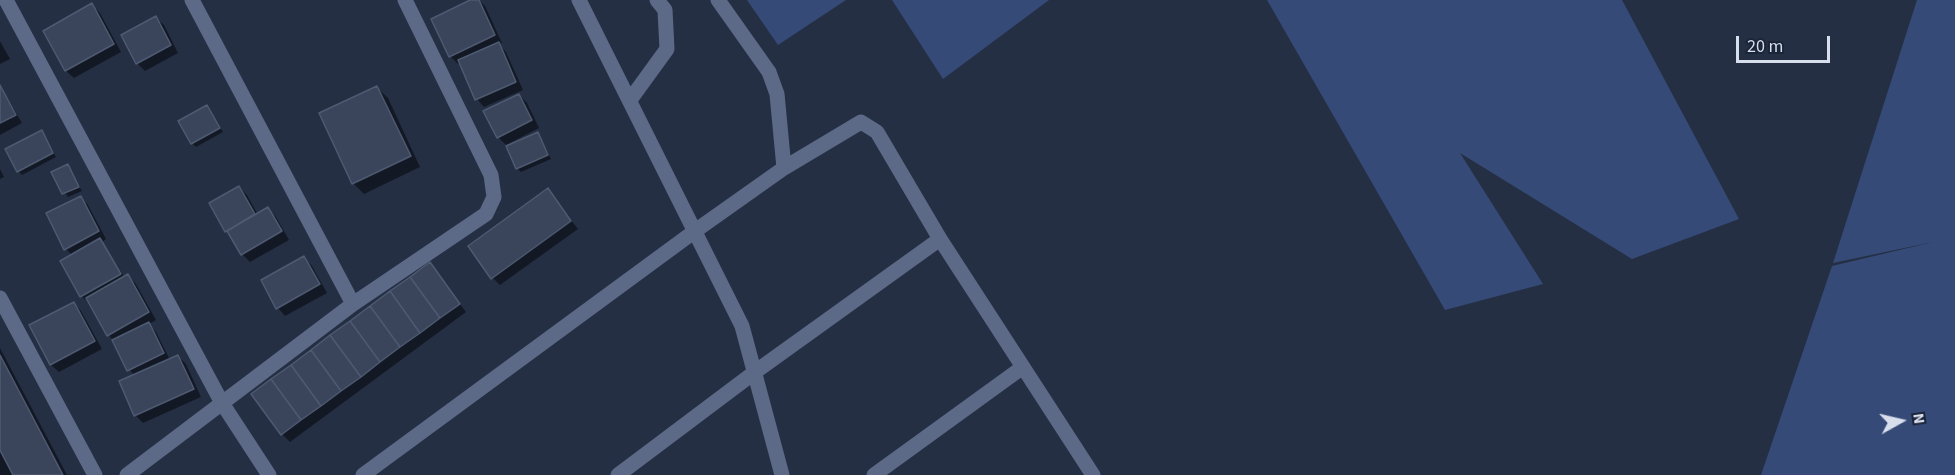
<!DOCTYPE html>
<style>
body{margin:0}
#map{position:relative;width:1955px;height:475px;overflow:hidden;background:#252f44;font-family:"Source Sans 3",sans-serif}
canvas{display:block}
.north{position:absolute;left:1871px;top:391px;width:60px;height:60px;-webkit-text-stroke:4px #1b253a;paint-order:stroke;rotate:82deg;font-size:16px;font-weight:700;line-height:24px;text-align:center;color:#d7deec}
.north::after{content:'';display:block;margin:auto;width:21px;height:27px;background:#d7deec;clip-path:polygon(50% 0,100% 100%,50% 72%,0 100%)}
.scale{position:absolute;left:1736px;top:36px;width:94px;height:27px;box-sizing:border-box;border:3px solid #d7deec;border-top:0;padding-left:8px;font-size:18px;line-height:21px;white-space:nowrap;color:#d7deec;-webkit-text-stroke:4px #1b253a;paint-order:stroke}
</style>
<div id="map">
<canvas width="1955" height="475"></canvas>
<div class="north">N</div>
<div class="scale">20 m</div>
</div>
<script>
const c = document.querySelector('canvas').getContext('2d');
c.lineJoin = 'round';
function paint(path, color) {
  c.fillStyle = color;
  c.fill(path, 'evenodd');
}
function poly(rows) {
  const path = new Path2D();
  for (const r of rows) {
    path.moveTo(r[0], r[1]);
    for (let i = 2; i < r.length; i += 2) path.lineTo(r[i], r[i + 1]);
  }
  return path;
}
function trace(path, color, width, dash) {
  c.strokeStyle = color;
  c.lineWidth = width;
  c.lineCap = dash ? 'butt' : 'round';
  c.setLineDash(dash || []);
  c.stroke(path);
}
paint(poly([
 [747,0,846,0,778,45],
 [892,0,1049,0,943,79],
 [1267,0,1622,0,1739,219,1632,259,1460,153,1543,284,1445,310],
 [1917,0,1955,0,1955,475,1761,475,1832,266,1933,242,1833,263]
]), '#354a77');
paint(poly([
 [473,0,479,0,485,6,502,43,499,44,506,52,523,90,484,107,477,99,461,63,458,64,450,56,433,20],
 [92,5,100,13,121,52,74,78,66,71,45,31],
 [156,18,164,25,178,53,145,71,137,63],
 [0,41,10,59,0,64],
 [0,85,22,123,0,135],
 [377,88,388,98,420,167,364,194,353,183,321,114],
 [519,95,527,103,539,128,506,145,498,137],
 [207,107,223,132,196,147,192,143],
 [41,132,56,157,22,175,18,171],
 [538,134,551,159,521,172,517,168],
 [67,166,82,191,68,197,53,172],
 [0,169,4,177,0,179],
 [239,187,247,195,258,215,268,209,276,217,289,240,250,262,242,254,211,203],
 [548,190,578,229,500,285,493,278],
 [80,197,88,205,106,239,102,242,125,278,128,276,136,284,156,320,149,324,156,332,170,360,178,356,186,364,201,397,143,423,135,415,134,376,90,303,81,296,73,256,66,249],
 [304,258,312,266,327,293,285,316,278,308,263,281],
 [430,264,466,312,290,442,282,434],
 [74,303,81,311,102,349,59,372,51,365,31,326],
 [0,348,67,475,0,475]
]), '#0007');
const building = poly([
 [470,0,479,0,495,35,449,57,431,19,470,0],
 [92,3,114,44,65,71,43,31,92,3],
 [156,16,171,45,136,64,121,35,156,16],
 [499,42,516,82,475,100,458,60,499,42],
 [0,85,16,115,0,123,0,85],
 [377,86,411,156,352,184,319,113,377,86],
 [519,94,532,120,497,138,483,111,519,94],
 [207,105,220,128,191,144,178,121,207,105],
 [42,130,53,153,17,172,5,149,42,130],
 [538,132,548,155,516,169,506,146,538,132],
 [68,164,79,187,62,194,51,172,68,164],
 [239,186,255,214,225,232,209,203,239,186],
 [548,188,571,221,491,279,468,246,548,188],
 [81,196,99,231,64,250,46,213,81,196],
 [268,207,282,231,241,255,227,231,268,207],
 [100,238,121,274,80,297,60,261,100,238],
 [304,256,320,284,276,309,261,280,304,256],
 [430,262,460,304,440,318,410,277,430,262],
 [128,274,149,312,107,336,86,298,128,274],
 [410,277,440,318,420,333,390,291,410,277],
 [390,291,420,333,400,347,370,306,390,291],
 [74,302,95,341,50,365,29,325,74,302],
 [370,306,400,347,380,362,350,321,370,306],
 [350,321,380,362,361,377,330,335,350,321],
 [149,322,164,353,127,371,112,340,149,322],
 [330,335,361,377,341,391,311,350,330,335],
 [311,350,341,391,321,406,291,365,311,350],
 [0,355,63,475,13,475,0,450,0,355],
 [178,355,194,389,134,416,119,381,178,355],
 [291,365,321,406,301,420,271,379,291,365],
 [271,379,301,420,281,435,251,394,271,379]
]);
paint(building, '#3a455c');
trace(building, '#4e5a71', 1.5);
trace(poly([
 [6,0,222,403,269,475],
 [192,0,353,304],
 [579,0,742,326,782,475],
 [718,0,769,72,777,94,784,168],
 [630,100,667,49,665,10,657,0],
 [0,298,95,475],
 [127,475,353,304,486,214,494,197,491,175,405,0],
 [363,475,695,231,784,168,861,122,877,132,940,239,1093,475],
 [618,475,755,372,940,239],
 [874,475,1023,367]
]), '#5c6a87', 15);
</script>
